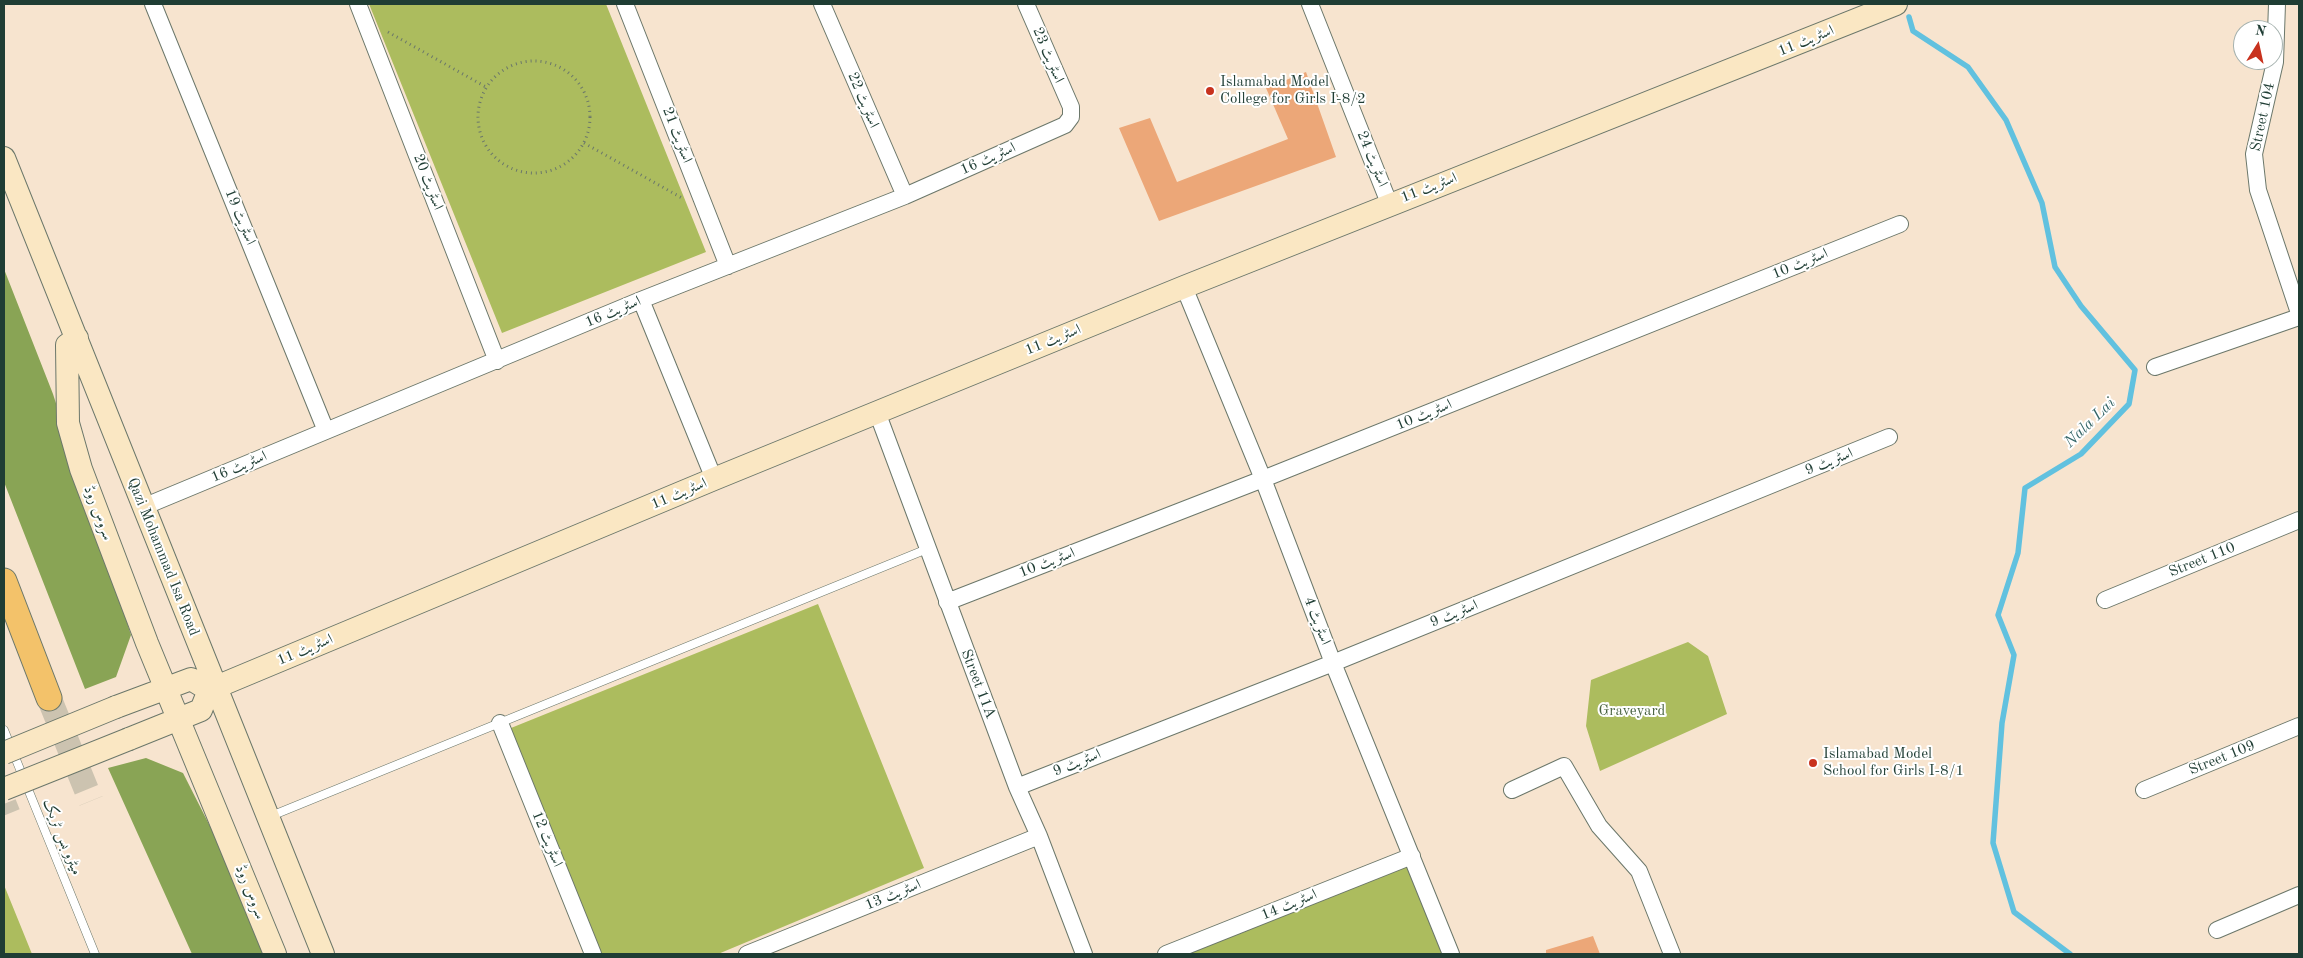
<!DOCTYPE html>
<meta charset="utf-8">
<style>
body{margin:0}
#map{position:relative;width:2303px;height:958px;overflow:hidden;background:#f7e4cf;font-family:"Old Standard TT",serif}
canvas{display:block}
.frame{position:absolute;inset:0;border:5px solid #1f3d34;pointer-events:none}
.north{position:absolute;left:2233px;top:20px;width:50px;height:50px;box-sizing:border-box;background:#fff;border:1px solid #a5b1ae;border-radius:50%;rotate:10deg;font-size:14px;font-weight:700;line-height:20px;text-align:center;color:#1f3d34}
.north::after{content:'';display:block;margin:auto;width:18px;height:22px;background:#c8321e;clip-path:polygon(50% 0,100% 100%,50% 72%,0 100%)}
</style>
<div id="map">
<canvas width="2303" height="958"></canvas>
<div class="frame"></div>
<div class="north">N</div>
</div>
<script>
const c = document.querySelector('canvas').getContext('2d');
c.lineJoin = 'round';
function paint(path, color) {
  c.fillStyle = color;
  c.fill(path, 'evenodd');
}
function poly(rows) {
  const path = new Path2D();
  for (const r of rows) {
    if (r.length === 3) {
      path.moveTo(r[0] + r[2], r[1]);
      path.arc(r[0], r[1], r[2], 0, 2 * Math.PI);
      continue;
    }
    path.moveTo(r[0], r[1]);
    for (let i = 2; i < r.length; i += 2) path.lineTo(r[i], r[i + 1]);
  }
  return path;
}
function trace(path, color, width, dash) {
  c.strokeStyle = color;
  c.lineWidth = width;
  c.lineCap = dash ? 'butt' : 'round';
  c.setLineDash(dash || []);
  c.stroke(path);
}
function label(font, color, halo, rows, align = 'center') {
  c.font = font + ' "Old Standard TT",Amiri,serif';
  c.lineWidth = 4;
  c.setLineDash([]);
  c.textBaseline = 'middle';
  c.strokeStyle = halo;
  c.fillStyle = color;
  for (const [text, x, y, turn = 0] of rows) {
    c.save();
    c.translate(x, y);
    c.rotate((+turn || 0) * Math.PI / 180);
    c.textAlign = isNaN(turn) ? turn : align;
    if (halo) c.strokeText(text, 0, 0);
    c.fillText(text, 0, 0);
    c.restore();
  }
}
paint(poly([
 [369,4,606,4,706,252,502,333],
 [818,604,924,868,718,954,600,954,511,728],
 [1688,642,1708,656,1727,714,1600,771,1586,726,1591,680],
 [1412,856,1451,954,1166,954],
 [4,885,32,954,4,954]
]), '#acbc5e');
paint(poly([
 [4,269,53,394,131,635,116,677,85,689,4,482],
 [146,758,183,773,216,838,264,954,192,954,108,768]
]), '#89a455');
trace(poly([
 [1909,17,1913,31,1968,67,2006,120,2042,203,2055,267,2081,306,2135,370,2129,404,2081,454,2025,488,2018,553,1998,615,2014,655,2002,723,1993,843,2014,912,2070,954]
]), '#61c1df', 5.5);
paint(poly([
 [1306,72,1336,157,1159,221,1119,128,1150,118,1177,182,1288,139,1266,88],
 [1593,936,1600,954,1546,954,1546,950]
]), '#eca778');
trace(poly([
 [49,698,91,801],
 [4,804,8,814]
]), '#ccc3b0', 25, [25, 12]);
const lane = poly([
 [4,730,95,954],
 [271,816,927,549]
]);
const street = poly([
 [153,4,326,431],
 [358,4,497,361],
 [625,4,728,266],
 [822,4,905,196],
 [1310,4,1389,203],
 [2277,4,2275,62,2254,154,2258,190,2299,313],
 [1184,287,1263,479,1333,663,1451,954],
 [641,300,714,479],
 [2155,367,2299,317],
 [877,412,1017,787,1039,836,1084,954],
 [143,507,641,300,905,196,1065,125,1071,117,1071,107,1026,4],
 [2105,600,2299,520],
 [947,602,1263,479,1900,224],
 [500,723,593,954],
 [1017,787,1333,663,1889,437],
 [1512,790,1564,766,1599,826,1639,871,1672,954],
 [2144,790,2299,726],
 [2217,930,2299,895],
 [747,954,1039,836],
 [1166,954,1412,856]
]);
const secondary = poly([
 [4,158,323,954],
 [77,338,67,345,68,423,81,469,147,643,275,954],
 [209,690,714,479,1184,287,1896,4],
 [116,707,191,679,209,690],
 [129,739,201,710,209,690]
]);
const primary = poly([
 [4,581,49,698]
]);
trace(lane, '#6b776a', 9);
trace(street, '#6b776a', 18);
trace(secondary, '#6b776a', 24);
trace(primary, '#6b776a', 27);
trace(poly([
 [388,32,486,87],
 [534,117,56],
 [584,143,682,198]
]), '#6b776a', 3, [1, 4]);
trace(lane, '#fff', 8);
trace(street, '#fff', 16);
trace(secondary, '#fae7c3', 22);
trace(primary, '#f3c26a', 25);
const secondaryBridge = poly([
 [4,753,116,707],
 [4,789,129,739]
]);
trace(secondaryBridge, '#6b776a', 24, []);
trace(secondaryBridge, '#fae7c3', 22);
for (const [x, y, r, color] of [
 [1210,91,5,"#c8321e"],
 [1813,763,5,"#c8321e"]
]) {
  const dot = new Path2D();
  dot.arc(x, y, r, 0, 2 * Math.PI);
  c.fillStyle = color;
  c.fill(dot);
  trace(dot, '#fff', 2);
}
label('15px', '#1f3d34', '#fff', [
 ["اسٹریٹ 11",1806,41,-22],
 ["اسٹریٹ 23",1048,55,67],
 ["اسٹریٹ 22",863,100,67],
 ["Street 104",2263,117,-78],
 ["اسٹریٹ 21",677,135,69],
 ["اسٹریٹ 16",988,159,-24],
 ["اسٹریٹ 24",1372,159,68],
 ["اسٹریٹ 20",428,182,69],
 ["اسٹریٹ 11",1429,188,-21],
 ["اسٹریٹ 19",240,217,68],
 ["اسٹریٹ 10",1800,264,-22],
 ["اسٹریٹ 16",613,312,-23],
 ["اسٹریٹ 11",1053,340,-22],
 ["اسٹریٹ 10",1424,415,-22],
 ["اسٹریٹ 9",1829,462,-22],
 ["اسٹریٹ 16",239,467,-23],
 ["اسٹریٹ 11",679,494,-23],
 ["سروس روڈ",98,513,69],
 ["Qazi Mohammad Isa Road",163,557,68],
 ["Street 110",2202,560,-22],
 ["اسٹریٹ 10",1047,563,-21],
 ["اسٹریٹ 9",1454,614,-22],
 ["اسٹریٹ 4",1317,621,69],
 ["اسٹریٹ 11",305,650,-23],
 ["Street 11A",978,684,69],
 ["Street 109",2222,758,-22],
 ["اسٹریٹ 9",1077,763,-22],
 ["میٹرو بس ٹریک",62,837,68],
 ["اسٹریٹ 12",547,839,68],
 ["سروس روڈ",250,892,68],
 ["اسٹریٹ 13",893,895,-22],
 ["اسٹریٹ 14",1289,905,-22]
]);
label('15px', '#1f3d34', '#fff', [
 ["Islamabad Model",1220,82],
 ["College for Girls I-8/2",1220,99],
 ["Islamabad Model",1823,754],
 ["School for Girls I-8/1",1823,771]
], 'left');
label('15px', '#496341', '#fff', [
 ["Graveyard",1632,711]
]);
label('italic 16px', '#336567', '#fff', [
 ["Nala Lai",2090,423,-44]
]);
</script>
